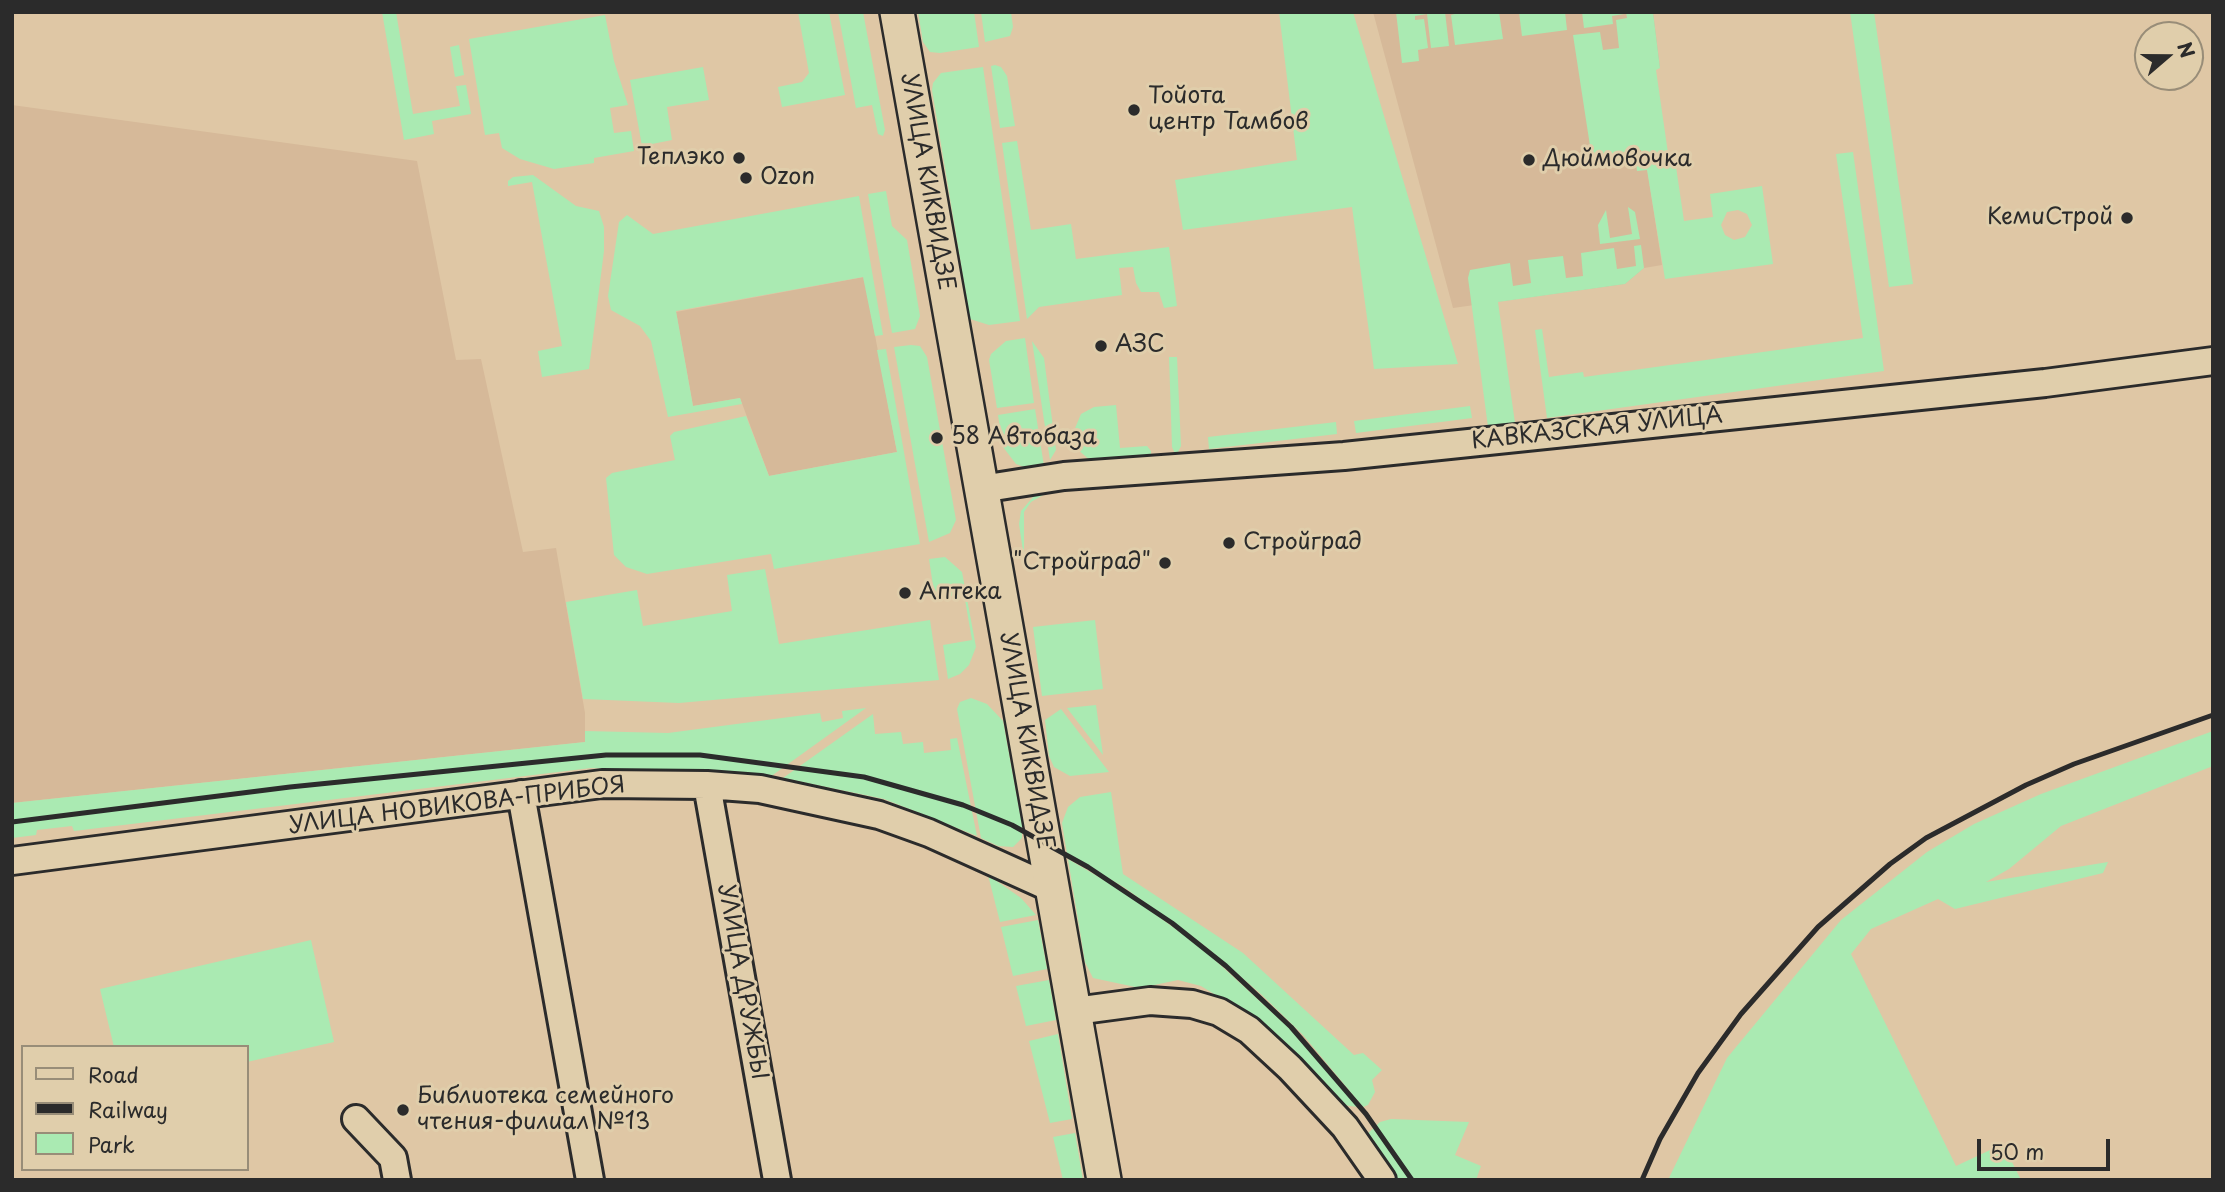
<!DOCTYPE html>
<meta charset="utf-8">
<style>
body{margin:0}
#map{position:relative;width:2225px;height:1192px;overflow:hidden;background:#dfc7a5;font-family:"Playpen Sans",sans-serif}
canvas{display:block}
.frame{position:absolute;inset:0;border:14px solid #2b2b2b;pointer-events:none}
.legend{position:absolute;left:21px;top:1045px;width:228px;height:126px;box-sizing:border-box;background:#e0ceab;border:2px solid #988d78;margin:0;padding:9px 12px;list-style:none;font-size:21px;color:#2b2b2b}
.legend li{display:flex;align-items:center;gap:14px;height:35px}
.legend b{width:35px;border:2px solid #988d78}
.north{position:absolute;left:2134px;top:21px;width:70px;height:70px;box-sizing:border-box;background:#e0ceab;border:2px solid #988d78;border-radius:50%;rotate:70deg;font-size:19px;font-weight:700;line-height:28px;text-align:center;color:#2b2b2b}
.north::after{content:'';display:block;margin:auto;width:24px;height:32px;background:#2b2b2b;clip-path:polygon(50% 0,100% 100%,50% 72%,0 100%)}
.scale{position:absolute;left:1977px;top:1139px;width:133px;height:32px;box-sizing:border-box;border:4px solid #2b2b2b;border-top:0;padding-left:9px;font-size:21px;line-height:24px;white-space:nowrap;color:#2b2b2b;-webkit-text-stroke:5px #e0ceab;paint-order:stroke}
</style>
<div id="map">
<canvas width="2225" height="1192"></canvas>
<div class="frame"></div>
<ul class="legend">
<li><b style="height:9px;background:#e0ceab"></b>Road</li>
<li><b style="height:9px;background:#2b2b2b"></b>Railway</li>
<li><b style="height:19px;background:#aaeab2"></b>Park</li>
</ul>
<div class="north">N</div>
<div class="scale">50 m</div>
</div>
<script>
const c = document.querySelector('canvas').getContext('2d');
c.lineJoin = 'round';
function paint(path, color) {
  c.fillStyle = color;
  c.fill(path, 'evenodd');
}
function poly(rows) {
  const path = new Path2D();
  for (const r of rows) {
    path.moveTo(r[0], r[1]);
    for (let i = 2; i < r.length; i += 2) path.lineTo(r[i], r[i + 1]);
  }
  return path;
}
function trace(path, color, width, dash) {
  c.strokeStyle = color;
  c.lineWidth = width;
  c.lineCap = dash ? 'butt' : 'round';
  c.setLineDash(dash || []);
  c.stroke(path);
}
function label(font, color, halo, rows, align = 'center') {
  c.font = font + ' "Playpen Sans",sans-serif';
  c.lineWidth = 6;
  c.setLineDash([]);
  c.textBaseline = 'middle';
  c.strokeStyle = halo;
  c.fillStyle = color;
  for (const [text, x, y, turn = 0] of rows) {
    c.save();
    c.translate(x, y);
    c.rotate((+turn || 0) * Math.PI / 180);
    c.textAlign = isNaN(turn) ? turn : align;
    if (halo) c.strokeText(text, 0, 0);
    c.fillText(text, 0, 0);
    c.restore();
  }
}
paint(poly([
 [1373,12,1653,12,1660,68,1635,72,1633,76,1662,265,1644,268,1625,284,1453,308],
 [12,105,417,161,456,360,481,359,523,552,556,548,585,713,585,742,12,803],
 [864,277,897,452,769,476,740,398,693,406,676,312],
 [1067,854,1104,874,1170,919,1244,979,1303,1035,1363,1107,1358,1107,1300,1038,1203,949,1126,893,1068,858]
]), '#d6b999');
paint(poly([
 [382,12,396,12,413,114,460,106,456,86,466,85,471,114,432,121,434,134,404,140],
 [798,12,829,12,845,95,782,107,778,87,802,82,809,73],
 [838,12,863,12,885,130,883,136,878,134,872,105,856,108],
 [918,12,974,12,979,47,940,53,930,52,923,42],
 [981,12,1011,12,1013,27,1010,36,985,42],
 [1279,12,1353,12,1458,364,1374,369,1352,207,1183,230,1175,180,1297,160],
 [1396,12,1445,12,1449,46,1431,48,1427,14,1415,16,1415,20,1424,19,1428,48,1418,50,1419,61,1402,63],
 [1462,12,1499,12,1503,39,1455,45,1451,15],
 [1519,12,1565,12,1567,30,1522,36],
 [1582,12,1623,12,1624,14,1612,16,1613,24,1584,28],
 [1626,12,1653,12,1660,68,1656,70,1669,160,1675,160,1684,221,1713,217,1710,194,1762,186,1773,264,1665,279,1647,170,1637,171,1636,163,1643,162,1641,150,1619,153,1621,165,1605,167,1592,159,1573,35,1600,32,1603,50,1619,48,1616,20,1627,18],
 [1738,210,1747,214,1752,225,1745,237,1734,240,1725,235,1721,225,1727,212],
 [1850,12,1874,12,1913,284,1889,287],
 [605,15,614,61,628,105,610,108,614,133,631,131,634,151,594,158,594,163,554,169,520,159,502,148,499,133,485,135,469,39],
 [459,45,464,75,455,77,450,47],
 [995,65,1001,67,1007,76,1015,126,1000,128,991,66],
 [703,67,709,100,667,107,672,140,642,146,630,80],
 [983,67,1020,321,989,325,970,319,932,90,933,83,941,73],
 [1017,141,1031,230,1071,224,1076,259,1169,247,1177,306,1164,308,1159,292,1141,292,1136,283,1133,267,1119,268,1122,295,1039,307,1027,319,1002,143],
 [1853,152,1884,371,1547,418,1535,330,1542,329,1549,377,1583,372,1584,377,1863,338,1836,154],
 [533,175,576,206,599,211,604,227,604,251,589,369,542,377,538,351,562,346,532,182,508,186,508,181,513,177],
 [886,191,892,226,907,240,920,316,915,329,892,333,868,194],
 [859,196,883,335,875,336,863,277,676,311,693,406,740,398,742,404,668,417,651,341,640,326,611,310,608,296,619,222,627,215,653,234],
 [1628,207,1635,212,1640,239,1600,244,1598,225,1606,210,1610,238,1632,234],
 [1641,245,1644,268,1625,284,1498,302,1515,423,1488,427,1468,278,1470,270,1510,263,1513,286,1531,283,1528,260,1563,256,1566,278,1583,276,1581,253,1614,248,1617,269,1636,266,1634,246],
 [1025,338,1034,403,997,408,989,360,991,354,1006,341],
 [1032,341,1044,358,1056,450,1050,460],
 [911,345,920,346,927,357,956,520,950,533,929,542,894,347],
 [886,349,920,544,774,569,771,554,647,574,626,567,614,555,606,478,612,473,675,460,670,436,674,432,746,416,769,476,897,452,877,350],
 [1169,357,1177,357,1181,446,1176,456,1172,447],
 [1116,405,1120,448,1147,446,1151,451,1151,457,1092,462,1076,448,1073,433,1081,414,1094,407],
 [1470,406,1472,418,1356,433,1354,421],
 [1035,409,1044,466,1027,468,1016,464,1003,447,998,415],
 [1336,422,1337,434,1209,449,1208,437],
 [1050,491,1031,502,1024,512,1024,558,1019,524,1021,511,1034,496],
 [945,557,962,572,976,647,969,665,960,674,948,679,943,645,972,640,964,594,935,599,929,559],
 [765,569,779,644,930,620,939,680,679,703,583,699,566,602,637,590,643,626,732,611,727,575],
 [1095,620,1103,689,1042,696,1033,627],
 [971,698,987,704,1003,721,1022,824,1022,838,1013,847,998,846,981,838,957,709,960,702],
 [1096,705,1103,755,1067,708],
 [866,708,770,777,591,768,74,831,72,826,37,830,36,835,12,838,12,803,585,742,585,731,668,733,820,713,822,722,843,718,842,711],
 [1061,709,1109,772,1070,776,1054,767,1049,756,1045,720],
 [873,714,875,734,901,732,903,744,923,742,924,753,951,750,950,739,957,738,977,836,884,799,783,778],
 [2213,731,2213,766,2061,826,2009,869,1986,882,2108,862,2103,873,1955,909,1938,899,1871,929,1851,954,1956,1166,2003,1144,2021,1180,1668,1180,1727,1058,1841,920,1927,852,1974,824,2041,794],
 [1111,792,1123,874,1243,953,1354,1055,1363,1053,1382,1070,1372,1080,1375,1092,1368,1105,1363,1107,1303,1035,1262,995,1205,946,1125,888,1067,854,1062,823,1068,807,1080,797],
 [1068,859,1126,893,1203,949,1300,1038,1358,1107,1343,1105,1227,1002,1201,986,1178,980,1140,988,1093,978,1085,962],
 [988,875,1021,898,1036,915,1000,922],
 [1038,920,1047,969,1013,976,1001,927],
 [311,940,334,1042,247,1062,247,1047,114,1047,100,989],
 [1049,980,1056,1020,1026,1026,1016,986],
 [1058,1034,1072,1119,1050,1123,1029,1041],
 [1391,1119,1469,1122,1455,1155,1481,1166,1476,1180,1393,1180,1364,1137,1380,1122],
 [1075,1133,1083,1180,1063,1180,1053,1137]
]), '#aaeab2');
const minor = poly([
 [981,489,1064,476,1344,456,2045,383,2213,361],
 [707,785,777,1180],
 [521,794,590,1180],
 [12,861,602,784,707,785,760,789,879,815,929,833,1053,889],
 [1075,1011,1150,1001,1192,1004,1219,1012,1249,1030,1290,1068,1345,1127,1382,1180],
 [356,1119,393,1158,397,1180]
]);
const major = poly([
 [897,12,1104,1180]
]);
trace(minor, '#2b2b2b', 32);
trace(major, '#2b2b2b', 38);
trace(minor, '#e0ceab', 26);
trace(major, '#e0ceab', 33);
trace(poly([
 [12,822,290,787,606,755,700,755,864,777,963,805,1012,825,1088,867,1172,923,1226,966,1291,1027,1366,1114,1412,1180],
 [1642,1180,1660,1139,1698,1073,1741,1014,1818,927,1890,864,1926,838,2026,785,2074,764,2213,715]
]), '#2b2b2b', 5);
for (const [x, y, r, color] of [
 [1134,110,7,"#2b2b2b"],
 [739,158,7,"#2b2b2b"],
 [1529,160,7,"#2b2b2b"],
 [746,178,7,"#2b2b2b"],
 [2127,218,7,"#2b2b2b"],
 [1101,346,7,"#2b2b2b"],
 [937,438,7,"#2b2b2b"],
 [1229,543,7,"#2b2b2b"],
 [1165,563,7,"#2b2b2b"],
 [905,593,7,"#2b2b2b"],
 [403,1110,7,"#2b2b2b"]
]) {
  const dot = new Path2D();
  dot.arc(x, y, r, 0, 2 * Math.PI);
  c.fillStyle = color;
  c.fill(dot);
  trace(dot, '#e0ceab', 2.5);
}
label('23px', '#2b2b2b', '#e0ceab', [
 ["Тойота",1148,97],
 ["центр Тамбов",1148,123],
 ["Теплэко",725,158,"right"],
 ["Дюймовочка",1543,160],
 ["Ozon",760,178],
 ["КемиСтрой",2113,218,"right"],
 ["АЗС",1115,346],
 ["58 Автобаза",951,438],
 ["Стройград",1243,543],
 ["\"Стройград\"",1151,563,"right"],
 ["Аптека",919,593],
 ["Библиотека семейного",417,1097],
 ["чтения-филиал №13",417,1123]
], 'left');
label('23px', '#2b2b2b', '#e0ceab', [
 ["УЛИЦА КИКВИДЗЕ",927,182,80],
 ["КАВКАЗСКАЯ УЛИЦА",1597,429,-6],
 ["УЛИЦА КИКВИДЗЕ",1026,741,80],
 ["УЛИЦА НОВИКОВА-ПРИБОЯ",457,806,-7],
 ["УЛИЦА ДРУЖБЫ",742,982,80]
]);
</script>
